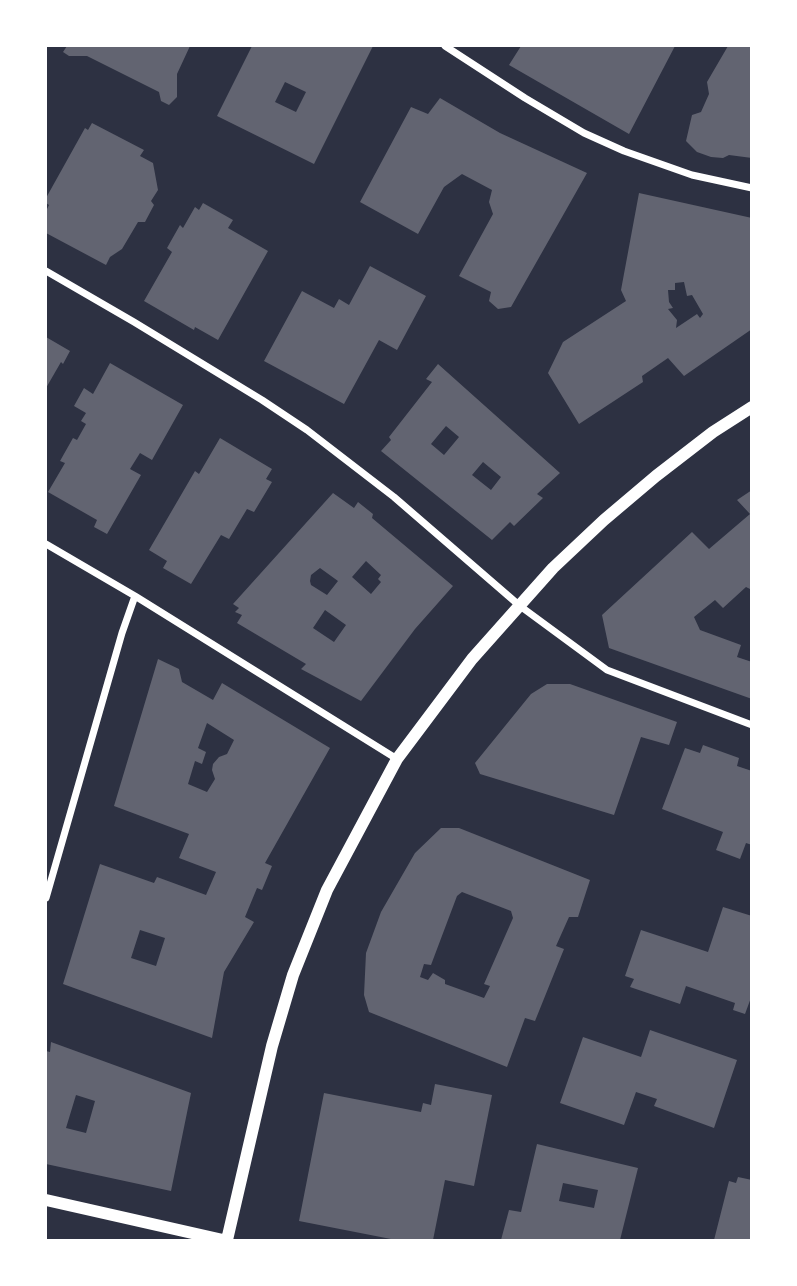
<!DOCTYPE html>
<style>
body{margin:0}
#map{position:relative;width:797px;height:1286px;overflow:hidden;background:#2d3142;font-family:Georgia,serif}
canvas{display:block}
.frame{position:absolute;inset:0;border:47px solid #fff;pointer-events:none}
</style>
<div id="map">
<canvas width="797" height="1286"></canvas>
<div class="frame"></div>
</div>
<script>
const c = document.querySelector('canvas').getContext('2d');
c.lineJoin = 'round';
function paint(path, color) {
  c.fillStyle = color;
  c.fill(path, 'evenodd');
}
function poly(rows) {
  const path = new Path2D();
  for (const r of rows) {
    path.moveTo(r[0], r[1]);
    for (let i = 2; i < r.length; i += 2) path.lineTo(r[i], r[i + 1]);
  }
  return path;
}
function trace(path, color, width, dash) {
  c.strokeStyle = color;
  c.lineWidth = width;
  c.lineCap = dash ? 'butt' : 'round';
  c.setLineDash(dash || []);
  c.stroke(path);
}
paint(poly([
 [67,46,190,46,177,74,177,97,169,105,161,101,159,92,87,56,69,56,63,52],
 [252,46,373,46,314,164,217,116],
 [285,82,306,92,296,112,275,102],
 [521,46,675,46,629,134,509,65],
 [728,46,752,46,752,158,729,155,723,158,711,157,697,152,686,141,692,115,701,112,709,94,707,82],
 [440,98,500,133,587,173,511,307,498,309,489,301,491,292,459,276,493,214,489,202,492,190,462,174,444,187,418,234,360,202,411,107,428,114],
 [92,123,144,150,140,156,153,163,158,190,151,201,154,205,145,222,138,222,122,249,110,257,106,265,46,233,46,211,49,205,46,203,46,198,85,128,88,130],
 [639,193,752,218,752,329,684,376,668,358,642,376,643,382,579,424,548,373,563,342,626,301,621,290],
 [684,282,687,296,692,295,703,314,700,318,697,314,676,328,677,320,668,309,673,308,669,302,668,290,675,290,675,283],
 [203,203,233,220,228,228,268,251,218,340,195,327,194,330,144,301,172,252,167,248,180,225,183,228,195,207,199,210],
 [370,266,426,296,397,350,379,340,344,404,264,361,302,291,334,308,339,299,349,305],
 [46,337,70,351,63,364,61,362,46,388],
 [110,363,183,405,152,460,140,453,130,469,141,475,107,534,94,527,97,520,48,492,65,463,60,461,73,438,77,440,86,424,81,421,86,413,74,406,84,388,93,394],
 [438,364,560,473,537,494,543,498,514,526,510,522,492,540,381,451,391,440,389,437,432,382,426,379],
 [446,426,459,437,444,455,431,444],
 [483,462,501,477,491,490,472,475],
 [220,438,272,469,266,479,272,482,254,512,247,509,229,539,221,535,191,584,163,568,167,561,149,550,195,471,199,474],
 [752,490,752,590,746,587,723,608,715,600,694,617,700,630,741,645,737,657,752,662,752,699,609,648,602,615,692,532,709,549,750,514,737,500],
 [333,493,354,508,358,502,373,514,372,518,453,586,415,629,361,701,301,669,306,664,237,623,242,615,235,612,239,608,233,604],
 [366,561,381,575,378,579,381,582,371,594,352,577],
 [320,568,338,581,327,595,311,585,310,581,311,575],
 [325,610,346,625,334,642,313,628],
 [158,659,179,669,182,682,213,700,222,683,330,748,265,863,272,866,262,890,257,888,245,917,254,922,224,972,212,1038,63,984,100,864,154,883,157,877,206,895,216,872,179,858,189,834,114,806],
 [207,723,234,740,227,754,219,757,213,764,212,770,215,779,207,792,188,784,195,761,202,764,206,752,198,748],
 [140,930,165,938,156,966,131,958],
 [547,684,570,684,677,722,669,745,641,737,614,815,480,774,475,763,531,694],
 [703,745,739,758,737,766,752,771,752,845,746,843,740,859,716,850,723,832,662,809,685,748,700,753],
 [441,828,459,828,590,880,578,917,569,917,556,946,564,949,535,1021,525,1018,507,1067,369,1012,364,995,366,953,381,912,415,853],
 [462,892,511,911,513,918,484,984,490,986,484,998,445,984,445,980,433,973,428,980,420,977,424,964,431,965,457,896],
 [723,907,752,916,752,995,745,1014,733,1010,735,1003,686,986,680,1004,630,987,634,979,625,976,641,930,708,952],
 [650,1030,737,1060,714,1128,654,1106,657,1099,636,1092,624,1125,560,1103,583,1037,641,1057],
 [51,1042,191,1093,171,1191,46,1164,46,1051,50,1052],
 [76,1095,95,1101,86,1133,66,1128],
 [435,1084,492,1095,474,1186,445,1180,433,1240,396,1240,299,1221,324,1093,421,1112,423,1103,431,1105],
 [537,1144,638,1168,620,1240,501,1240,509,1210,521,1212],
 [563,1183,598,1190,594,1208,559,1201],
 [738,1177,752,1180,752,1240,714,1240,729,1181,736,1183]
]), '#626471');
trace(poly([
 [445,46,525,98,584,133,624,151,692,175,752,188],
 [46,271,134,322,262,400,307,430,394,497,520,606,607,670,752,725],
 [46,544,135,596,397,759],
 [46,898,122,633,135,596]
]), '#fff', 7);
trace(poly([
 [46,1200,223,1240],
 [227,1240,272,1046,293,975,327,890,397,759,472,659,553,568,604,520,656,476,713,432,752,407]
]), '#fff', 12);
</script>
